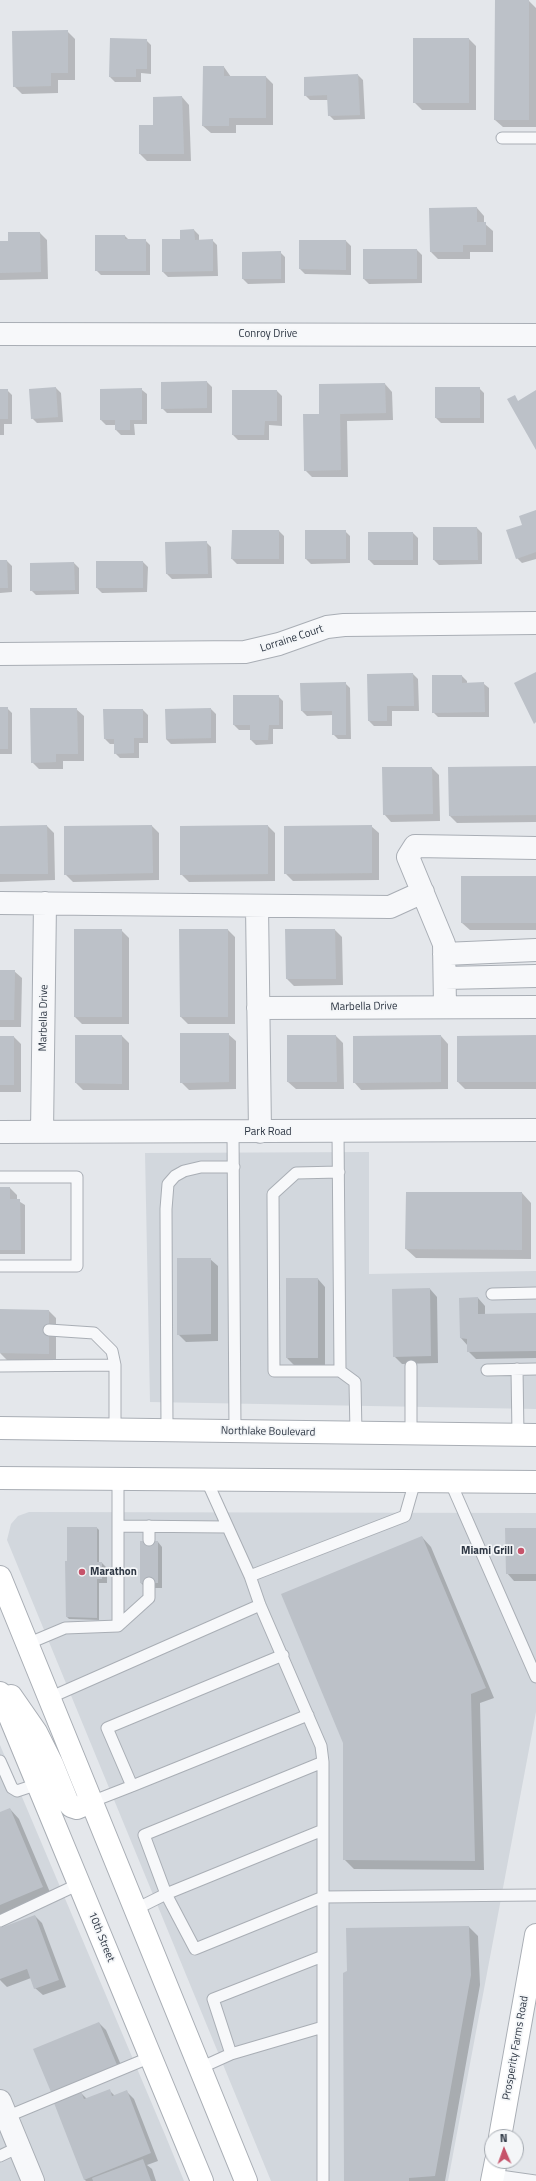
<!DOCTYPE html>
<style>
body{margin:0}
#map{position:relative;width:536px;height:2181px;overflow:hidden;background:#e4e7eb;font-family:"Titillium Web",sans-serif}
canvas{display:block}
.north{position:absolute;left:484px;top:2129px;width:40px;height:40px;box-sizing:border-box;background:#f4f6f8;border:1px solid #a4a9b0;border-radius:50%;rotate:358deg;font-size:11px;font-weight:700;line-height:16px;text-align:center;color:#2d3643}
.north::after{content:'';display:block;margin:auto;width:14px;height:18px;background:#c6536a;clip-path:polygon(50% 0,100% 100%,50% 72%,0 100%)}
</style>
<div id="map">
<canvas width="536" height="2181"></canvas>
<div class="north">N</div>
</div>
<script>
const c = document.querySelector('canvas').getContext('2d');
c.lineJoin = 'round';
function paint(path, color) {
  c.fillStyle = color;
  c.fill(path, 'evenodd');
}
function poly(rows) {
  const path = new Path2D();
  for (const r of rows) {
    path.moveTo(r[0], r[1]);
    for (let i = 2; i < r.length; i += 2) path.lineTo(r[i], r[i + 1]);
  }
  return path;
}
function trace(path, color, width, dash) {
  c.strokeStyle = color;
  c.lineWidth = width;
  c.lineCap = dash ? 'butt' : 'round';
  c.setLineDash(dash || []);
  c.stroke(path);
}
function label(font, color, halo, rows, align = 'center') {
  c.font = font + ' "Titillium Web",sans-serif';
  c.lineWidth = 3.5;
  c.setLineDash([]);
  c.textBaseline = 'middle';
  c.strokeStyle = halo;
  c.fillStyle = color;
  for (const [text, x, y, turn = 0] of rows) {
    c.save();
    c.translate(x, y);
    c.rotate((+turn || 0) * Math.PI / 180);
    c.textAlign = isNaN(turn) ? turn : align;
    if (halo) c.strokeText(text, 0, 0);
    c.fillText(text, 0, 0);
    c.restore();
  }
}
paint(poly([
 [369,1152,369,1274,536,1271,536,1409,150,1402,145,1153],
 [29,1512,536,1513,536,1712,448,2181,271,2181,7,1540,11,1524,18,1516],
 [0,1745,166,2137,184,2181,0,2181]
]), '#d2d7dd');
paint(poly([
 [496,1,529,1,536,8,536,127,503,127,495,120],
 [67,31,75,39,75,80,58,80,58,93,22,94,14,86],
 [469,39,476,46,476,110,422,110,414,102],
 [146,40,151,45,151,74,141,73,141,82,115,82,110,77],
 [204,67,224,67,231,77,266,77,273,84,273,125,236,125,236,133,211,133,203,126],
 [358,75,363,80,365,119,334,120,329,115,328,100,310,100,305,95],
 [182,97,189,105,191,161,147,161,140,154,154,126],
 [477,208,484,216,484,223,493,231,493,252,470,252,470,259,438,259,431,252,430,209],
 [194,230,199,235,199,241,212,240,217,245,218,276,168,277,163,272,181,240],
 [9,233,40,233,47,240,48,279,0,280,0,242,9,242],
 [125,236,129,240,145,240,150,245,150,275,101,275,96,270],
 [346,241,351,246,351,275,305,274,300,269],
 [417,250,422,255,422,283,369,284,364,279],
 [280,252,285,257,285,283,248,284,243,279],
 [207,382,212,387,212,413,167,413,162,408,162,383],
 [385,384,392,392,393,420,347,421,348,477,312,477,305,470,320,415],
 [56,388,61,393,63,422,37,423,32,418],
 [479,388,484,393,484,423,441,423,436,418],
 [0,390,7,390,12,395,12,424,4,424,4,435,0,435],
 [142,390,147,394,147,424,134,424,135,435,121,435,116,430,116,425,106,425,101,420],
 [277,391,282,396,282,426,269,425,269,440,238,440,233,435],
 [536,511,536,559,522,563,517,558,523,525],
 [477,528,482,533,482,564,439,565,434,560],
 [279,531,284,536,284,564,237,564,232,559],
 [345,531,350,536,350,563,311,564,306,559],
 [413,533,418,538,418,565,374,565,369,560],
 [206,542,211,547,212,578,172,579,167,574],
 [0,561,7,561,12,566,12,592,0,593],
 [143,562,148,567,147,592,102,593,97,588],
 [74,563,79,568,79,594,36,595,31,590],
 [413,674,418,679,419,711,392,711,392,726,374,726,369,721,368,675],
 [462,676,467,681,467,684,484,684,489,688,489,717,438,717,433,712],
 [345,683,350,688,351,739,338,739,333,734,333,715,307,716,302,711],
 [278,696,283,701,283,729,273,729,273,744,256,745,251,740,251,730,239,730,234,725],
 [0,708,7,708,12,713,12,754,0,754],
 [76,709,84,716,84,761,63,761,63,769,39,769,32,762],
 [211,709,216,714,216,743,171,744,166,739],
 [143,710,148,715,148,743,139,743,139,758,120,758,115,753,115,744,110,744,105,739],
 [536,767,536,822,457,823,450,816],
 [432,768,439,775,440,821,391,822,384,814],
 [47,826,54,833,55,880,0,882,0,827],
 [152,826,159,833,159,880,73,882,65,874],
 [268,826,275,833,275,881,189,882,181,874],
 [371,826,379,833,379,880,293,881,286,874],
 [536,877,536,930,470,930,462,923],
 [121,930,129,938,129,1024,82,1024,75,1017],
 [180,930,228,930,235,937,235,1024,188,1024,181,1017],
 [335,930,342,937,343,985,294,986,287,979],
 [0,971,14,971,22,978,21,1027,0,1027],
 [228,1034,236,1041,236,1089,189,1090,181,1082],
 [76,1036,122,1036,129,1043,129,1090,83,1090,76,1083],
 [336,1036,343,1043,344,1089,296,1089,288,1082],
 [441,1036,448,1044,448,1089,361,1090,354,1082],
 [536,1036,536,1089,465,1089,458,1082],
 [0,1037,14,1037,21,1044,21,1092,0,1092],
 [0,1188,10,1188,17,1195,17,1200,25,1205,25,1254,0,1254],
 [407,1193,522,1193,531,1203,531,1259,416,1258,406,1249],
 [210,1259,218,1266,218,1341,186,1342,178,1334],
 [287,1279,318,1279,325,1287,325,1365,294,1365,287,1358],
 [430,1289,437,1297,438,1363,402,1364,394,1356],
 [478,1298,485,1306,485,1315,536,1314,536,1358,476,1359,468,1351,468,1346,461,1338],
 [0,1310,49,1311,56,1318,56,1361,7,1360,0,1353],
 [97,1528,99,1530,99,1563,102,1563,107,1568,107,1583,99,1583,99,1620,69,1619,67,1617,68,1562],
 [536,1529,536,1581,514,1581,507,1573],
 [422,1537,431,1547,494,1698,480,1703,484,1870,354,1869,344,1859],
 [158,1542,162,1547,162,1588,146,1588,141,1583],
 [10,1809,19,1819,52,1897,0,1918,0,1814],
 [35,1916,42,1923,66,1987,43,1995,35,1988,31,1978,7,1987,0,1980,0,1929],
 [469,1927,478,1936,480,1985,445,2181,345,2181],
 [99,2023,106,2030,124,2072,59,2099,51,2092],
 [109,2090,115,2096,126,2091,134,2099,158,2161,147,2165,152,2169,156,2181,86,2181,84,2179,81,2093,87,2099]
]), '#0003');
paint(poly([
 [495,0,529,0,529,120,494,120],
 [68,30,68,73,51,73,51,86,13,87,12,31],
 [110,38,147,39,147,69,136,69,136,77,109,77],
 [413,38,469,38,469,103,413,103],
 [203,66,224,66,224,76,266,76,266,118,229,118,229,126,202,126],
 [358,74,360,115,328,116,327,95,304,96,304,77],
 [182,96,184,154,139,154,139,125,153,125,153,97],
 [477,207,477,222,486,222,486,245,463,245,463,252,430,252,429,208],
 [194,229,195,240,213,239,213,271,162,272,162,239,180,239,180,230],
 [8,232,40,232,41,272,0,273,0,241,8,241],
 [95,235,125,235,125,239,146,239,146,271,95,271],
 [299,240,346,240,346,270,299,269],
 [363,249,417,249,417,279,363,279],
 [281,251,281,279,242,279,242,252],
 [207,381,207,408,161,409,161,382],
 [385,383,386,413,340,414,341,470,304,471,303,414,319,414,319,384],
 [56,387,58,417,31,419,29,389],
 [435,387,480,387,480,418,435,418],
 [142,388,142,420,130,420,130,430,115,430,115,420,100,420,100,389],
 [0,389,8,389,8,419,0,419],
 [232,390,277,390,277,421,265,421,264,435,232,435],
 [536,390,536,450,507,399,515,395,518,401],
 [536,510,536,552,516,559,506,530,522,525,519,516],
 [433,527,477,527,478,560,433,560],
 [232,530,279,530,279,559,231,559],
 [305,530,346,530,346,559,305,559],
 [368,532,413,532,413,560,368,560],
 [207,541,208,574,166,574,165,542],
 [0,560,7,560,8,588,0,588],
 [96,561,143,561,143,588,96,588],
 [74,562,75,590,30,591,30,563],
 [536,672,536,722,534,724,514,683],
 [413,673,414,706,387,706,387,721,368,721,367,674],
 [432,675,462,675,462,683,484,682,485,712,432,713],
 [346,682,346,735,332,735,332,711,301,711,300,683],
 [233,695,279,695,279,725,269,725,268,740,250,740,250,725,233,725],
 [0,707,8,707,8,749,0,749],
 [30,708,77,708,78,754,56,754,56,762,31,763],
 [211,708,211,738,166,739,165,709],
 [103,709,143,709,143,738,134,738,134,753,114,754,114,739,104,739],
 [536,766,536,815,449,816,448,767],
 [382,767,432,767,433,814,383,815],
 [47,825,48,874,0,874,0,826],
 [152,825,153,873,64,875,64,826],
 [268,825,268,874,180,875,180,826],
 [372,825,372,873,284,874,284,826],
 [461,876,536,876,536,923,461,923],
 [74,929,122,929,122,1017,74,1017],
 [179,929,228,929,228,1017,180,1017],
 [285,929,335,929,336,979,286,979],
 [0,970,15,970,14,1020,0,1020],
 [180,1033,229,1033,229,1082,180,1083],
 [75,1035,122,1035,122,1084,75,1083],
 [287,1035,336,1035,337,1082,287,1082],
 [441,1035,441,1082,353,1083,353,1036],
 [536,1035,536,1082,457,1082,457,1036],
 [0,1036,14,1036,14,1085,0,1085],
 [0,1187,10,1187,10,1199,20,1199,21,1250,0,1250],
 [406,1192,522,1192,522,1250,405,1249],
 [177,1258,211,1258,211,1334,177,1335],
 [286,1278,318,1278,318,1358,286,1358],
 [430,1288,431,1356,393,1357,392,1289],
 [478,1297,478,1314,536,1313,536,1351,467,1352,467,1339,460,1338,459,1298],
 [0,1309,49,1310,49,1354,0,1353],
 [67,1527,97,1527,97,1562,102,1562,102,1579,97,1579,97,1618,66,1617,65,1561,67,1561],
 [505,1528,536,1528,536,1574,506,1574],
 [422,1536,486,1688,471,1694,475,1861,343,1860,343,1743,281,1594],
 [140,1541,158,1541,158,1583,140,1583],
 [10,1808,43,1887,0,1905,0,1812],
 [35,1915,59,1980,34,1989,27,1969,0,1979,0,1928],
 [469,1926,471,1975,435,2176,409,2178,409,2181,344,2181,343,1973,347,1971,346,1928],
 [99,2022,117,2065,51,2092,33,2049],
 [110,2089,112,2096,127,2090,151,2153,84,2180,54,2103,81,2092,84,2099],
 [143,2159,151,2181,93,2181,92,2178]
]), '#bcc1c8');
const service = poly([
 [502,138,536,138],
 [233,1132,235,1431],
 [338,1132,340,1371,355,1382,356,1433],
 [339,1172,296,1173,273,1194,274,1371,340,1371],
 [0,1177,77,1177,77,1266,0,1266],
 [492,1294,536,1293],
 [49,1330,94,1333,112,1351,115,1365],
 [0,1366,115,1365,115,1429],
 [411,1366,411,1434],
 [517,1369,518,1435],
 [487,1370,536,1369],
 [167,1430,166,1209,168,1184,175,1176,184,1171,201,1167,234,1167],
 [206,1479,250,1576,260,1605,321,1746,323,1762,323,2181],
 [450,1481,536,1677],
 [118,1526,227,1527],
 [149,1540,149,1526],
 [250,1576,405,1516,415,1481],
 [118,1626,149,1598,149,1583],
 [27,1644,65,1628,118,1626,118,1479],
 [283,1655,107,1728,132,1786,308,1715],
 [49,1698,260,1605],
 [0,1761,12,1788,17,1791,38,1784],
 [323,1762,144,1835,166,1894,195,1949,323,1897,536,1895],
 [91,1802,132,1786],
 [136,1909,166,1894,323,1830],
 [0,1921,79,1884],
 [323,2027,231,2054,213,1999,323,1956],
 [200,2068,231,2054],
 [6,2117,151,2057],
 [0,2156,19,2147],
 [493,2175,536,2181]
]);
const minor = poly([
 [0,334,536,335],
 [0,654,245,652,279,644,327,627,344,625,536,623],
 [0,903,390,907,423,892],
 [257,906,260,1132],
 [444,954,536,950],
 [445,978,536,976],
 [445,1006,444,944,408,857,415,846,536,848],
 [258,1008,536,1007],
 [0,1132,536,1130],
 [42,1132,45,903],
 [0,2101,33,2181]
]);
const secondary = poly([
 [0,1428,536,1435],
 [0,1478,536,1482],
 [0,1577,246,2181],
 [0,1693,202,2181],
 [11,1696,36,1732,52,1764,67,1801,71,1806,77,1808,91,1802],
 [500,2137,536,1935],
 [492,2181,496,2161]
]);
trace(service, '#a9aeb5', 13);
trace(minor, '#a9aeb5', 24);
trace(secondary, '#a9aeb5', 24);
trace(service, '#f7f8fa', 11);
trace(minor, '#f7f8fa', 22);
trace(secondary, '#fff', 22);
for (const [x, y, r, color] of [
 [521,1551,4,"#c6536a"],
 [82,1572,4,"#c6536a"]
]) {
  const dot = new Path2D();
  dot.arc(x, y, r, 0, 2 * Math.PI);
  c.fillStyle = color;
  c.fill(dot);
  trace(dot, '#f4f6f8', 1.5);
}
label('11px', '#2d3643', '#f4f6f8', [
 ["Conroy Drive",268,334],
 ["Lorraine Court",292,639,-18],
 ["Marbella Drive",364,1007,-1],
 ["Marbella Drive",44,1018,-89],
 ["Park Road",268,1132],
 ["Northlake Boulevard",268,1432,1],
 ["10th Street",101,1937,68],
 ["Prosperity Farms Road",516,2048,-80]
]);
label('bold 11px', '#2d3643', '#f4f6f8', [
 ["Miami Grill",513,1551],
 ["Marathon",90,1572,"left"]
], 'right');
</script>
